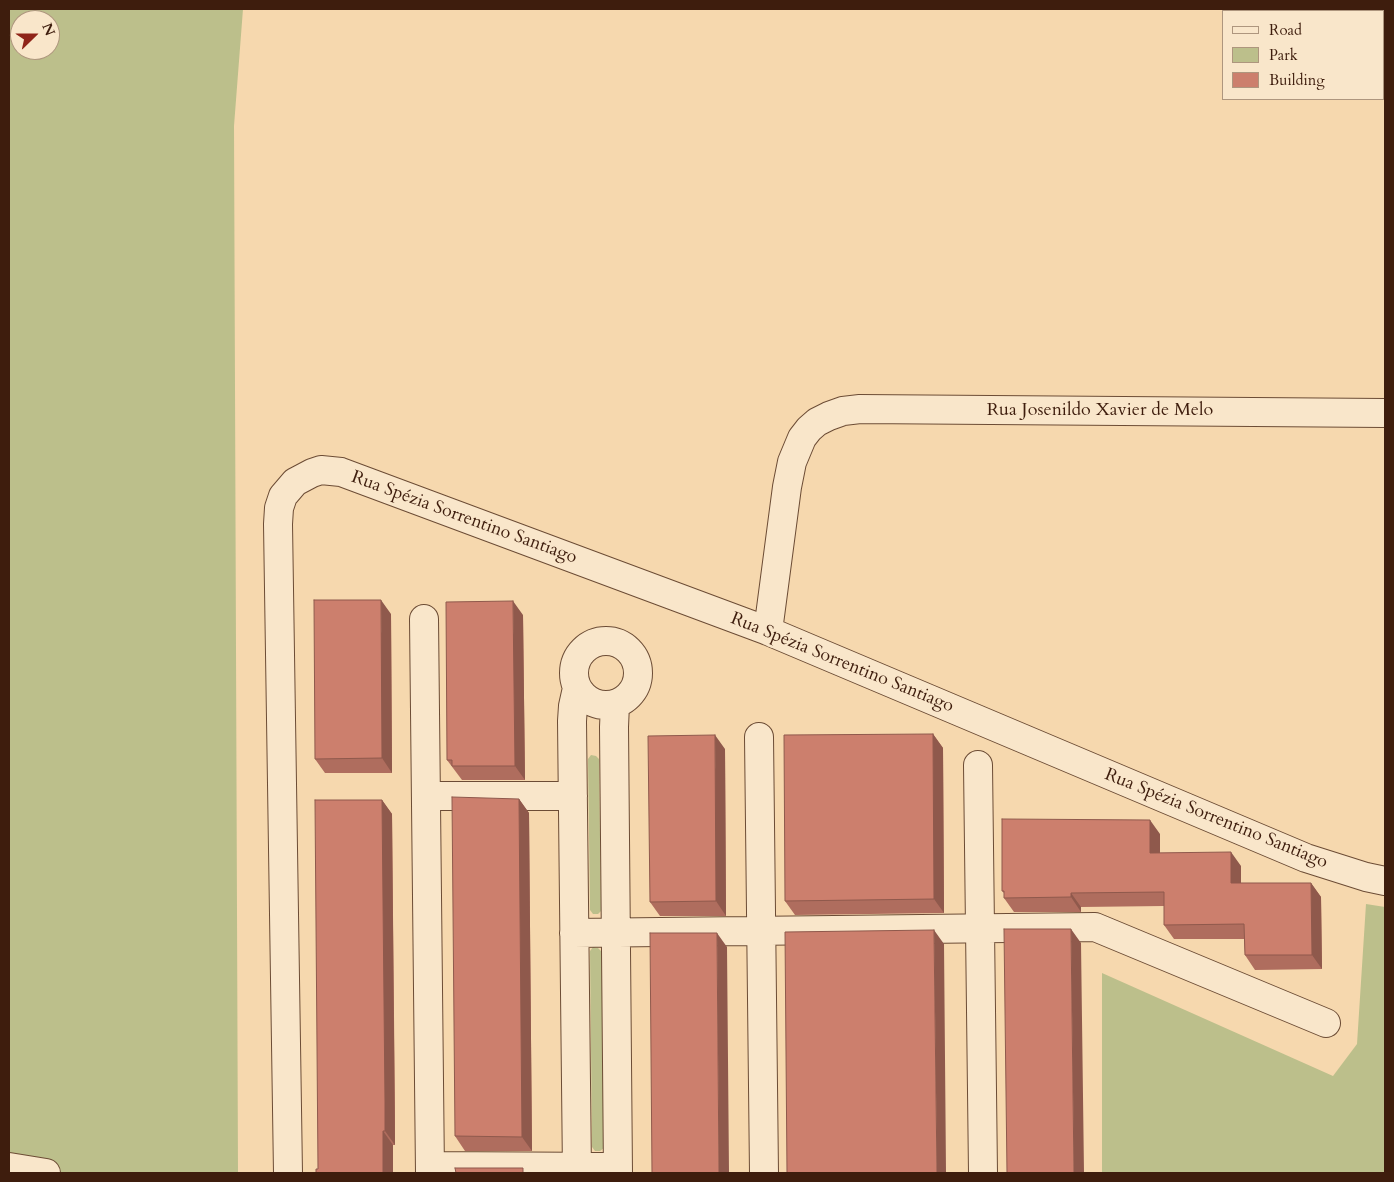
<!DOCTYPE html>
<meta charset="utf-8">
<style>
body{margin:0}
#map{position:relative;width:1394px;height:1182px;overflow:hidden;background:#f6d8ae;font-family:Cardo,serif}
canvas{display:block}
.frame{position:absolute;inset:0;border:10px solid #3e1d0d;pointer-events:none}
.legend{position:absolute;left:1222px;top:10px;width:162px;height:90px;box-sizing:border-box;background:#f9e6ca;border:1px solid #ae967e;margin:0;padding:6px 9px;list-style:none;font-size:15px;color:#3e1d0d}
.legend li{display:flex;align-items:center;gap:10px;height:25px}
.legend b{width:25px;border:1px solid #ae967e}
.north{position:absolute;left:10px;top:10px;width:50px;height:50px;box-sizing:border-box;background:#f9e6ca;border:1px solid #ae967e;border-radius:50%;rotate:68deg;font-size:14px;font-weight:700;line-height:20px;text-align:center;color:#3e1d0d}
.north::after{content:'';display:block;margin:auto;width:18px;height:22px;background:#8f2418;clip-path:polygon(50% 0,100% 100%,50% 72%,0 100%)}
</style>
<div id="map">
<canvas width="1394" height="1182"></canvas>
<div class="frame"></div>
<ul class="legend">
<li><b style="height:6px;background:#f9e6ca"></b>Road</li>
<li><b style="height:14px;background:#bcbf8b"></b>Park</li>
<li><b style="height:14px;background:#cc7f6d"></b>Building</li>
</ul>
<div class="north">N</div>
</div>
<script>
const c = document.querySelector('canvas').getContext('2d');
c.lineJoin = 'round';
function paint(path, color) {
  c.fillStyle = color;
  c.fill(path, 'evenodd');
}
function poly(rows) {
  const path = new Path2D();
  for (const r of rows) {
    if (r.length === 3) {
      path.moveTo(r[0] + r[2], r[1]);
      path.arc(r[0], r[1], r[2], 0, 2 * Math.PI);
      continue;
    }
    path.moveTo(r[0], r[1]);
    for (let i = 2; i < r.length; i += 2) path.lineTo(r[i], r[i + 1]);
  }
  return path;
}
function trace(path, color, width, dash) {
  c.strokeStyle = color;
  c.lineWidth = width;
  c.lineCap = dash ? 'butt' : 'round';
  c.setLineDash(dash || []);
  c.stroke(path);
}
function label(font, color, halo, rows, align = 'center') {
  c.font = font + ' Cardo,serif';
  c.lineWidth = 5;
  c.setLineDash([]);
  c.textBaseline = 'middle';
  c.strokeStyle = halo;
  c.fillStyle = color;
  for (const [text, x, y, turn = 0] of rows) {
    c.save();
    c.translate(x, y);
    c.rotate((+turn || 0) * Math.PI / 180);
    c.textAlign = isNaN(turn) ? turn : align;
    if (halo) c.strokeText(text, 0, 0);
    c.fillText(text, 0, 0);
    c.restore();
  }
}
paint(poly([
 [9,9,243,9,234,126,238,1173,9,1173],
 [20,20,50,20,50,50,20,50],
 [591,755,596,756,599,759,601,911,598,914,593,914,590,910,588,759],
 [1366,904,1385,907,1385,1173,1102,1173,1102,973,1333,1076,1357,1044],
 [593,947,598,948,602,952,604,1148,600,1151,595,1151,592,1147,590,951]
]), '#bcbf8b');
const minor = poly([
 [424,619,430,1173],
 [768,631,787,487,792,462,802,438,809,429,817,422,829,416,843,411,860,409,1385,413],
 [606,673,32],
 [615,704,614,727,618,1173],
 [759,737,764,1173],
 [978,765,983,1173],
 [426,796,573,796],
 [574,933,1095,927,1326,1023],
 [430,1166,618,1167],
 [9,1167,46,1173],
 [288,1173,278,524,279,508,283,496,295,482,312,473,321,470,341,472,768,631,1306,858,1366,877,1385,881],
 [577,1173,572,721,573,706,577,688]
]);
trace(minor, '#6c4c35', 30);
trace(minor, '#f9e6ca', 28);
paint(poly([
 [391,614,392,773,325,773,315,759],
 [523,615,525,780,462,780,447,760],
 [933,734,943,748,944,913,795,915,785,901],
 [725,749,726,916,660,916,650,902],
 [519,799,529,813,532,1151,465,1151,455,1136],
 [382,800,392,814,395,1116,395,1145,393,1145,393,1173,316,1173,318,1169],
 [1160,834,1160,853,1241,866,1241,883,1311,883,1321,897,1322,969,1255,970,1245,955,1244,939,1174,939,1164,925,1164,906,1081,907,1081,912,1014,912,1004,898,1004,893,1002,891]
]), '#af6d5e');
paint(poly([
 [381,600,391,614,392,773,382,758],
 [513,601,523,615,525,780,515,766],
 [933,734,943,748,944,913,934,899],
 [715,735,725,749,726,916,716,901],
 [519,799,529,813,532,1151,522,1137],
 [382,800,392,814,395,1145,385,1131],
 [1150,820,1160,834,1160,867,1150,853],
 [1231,852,1241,866,1241,898,1231,883],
 [1311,883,1321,897,1322,969,1312,955],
 [1071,893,1081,907,1081,912,1071,897],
 [1071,929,1081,943,1084,1173,1074,1173],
 [934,930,944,944,946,1173,937,1173],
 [717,933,727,947,729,1173,719,1173],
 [383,1131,393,1145,393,1173,383,1173]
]), '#8f594c');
const building = poly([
 [314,600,381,600,382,758,315,759,314,600],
 [513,601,515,766,452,766,452,760,447,760,446,602,513,601],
 [933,734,934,899,785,901,784,735,933,734],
 [715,735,716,901,650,902,648,736,715,735],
 [452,797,519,799,522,1137,455,1136,452,797],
 [315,800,382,800,385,1102,385,1131,383,1131,383,1173,316,1173,316,1169,318,1169,315,800],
 [1002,819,1150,820,1150,853,1231,852,1231,883,1311,883,1312,955,1245,955,1244,924,1164,925,1164,892,1071,893,1071,897,1004,898,1004,891,1002,891,1002,819],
 [1004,929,1071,929,1074,1173,1007,1173,1004,929],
 [934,930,937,1173,787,1173,785,932,934,930],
 [650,933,717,933,719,1173,652,1173,650,933],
 [455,1168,523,1168,523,1173,456,1173,455,1168]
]);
paint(building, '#cc7f6d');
trace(building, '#8f594c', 1);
label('18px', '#3e1d0d', '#f9e6ca', [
 ["Rua Josenildo Xavier de Melo",1100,411],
 ["Rua Spézia Sorrentino Santiago",464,518,20],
 ["Rua Spézia Sorrentino Santiago",842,663,22],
 ["Rua Spézia Sorrentino Santiago",1216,819,22]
]);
</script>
